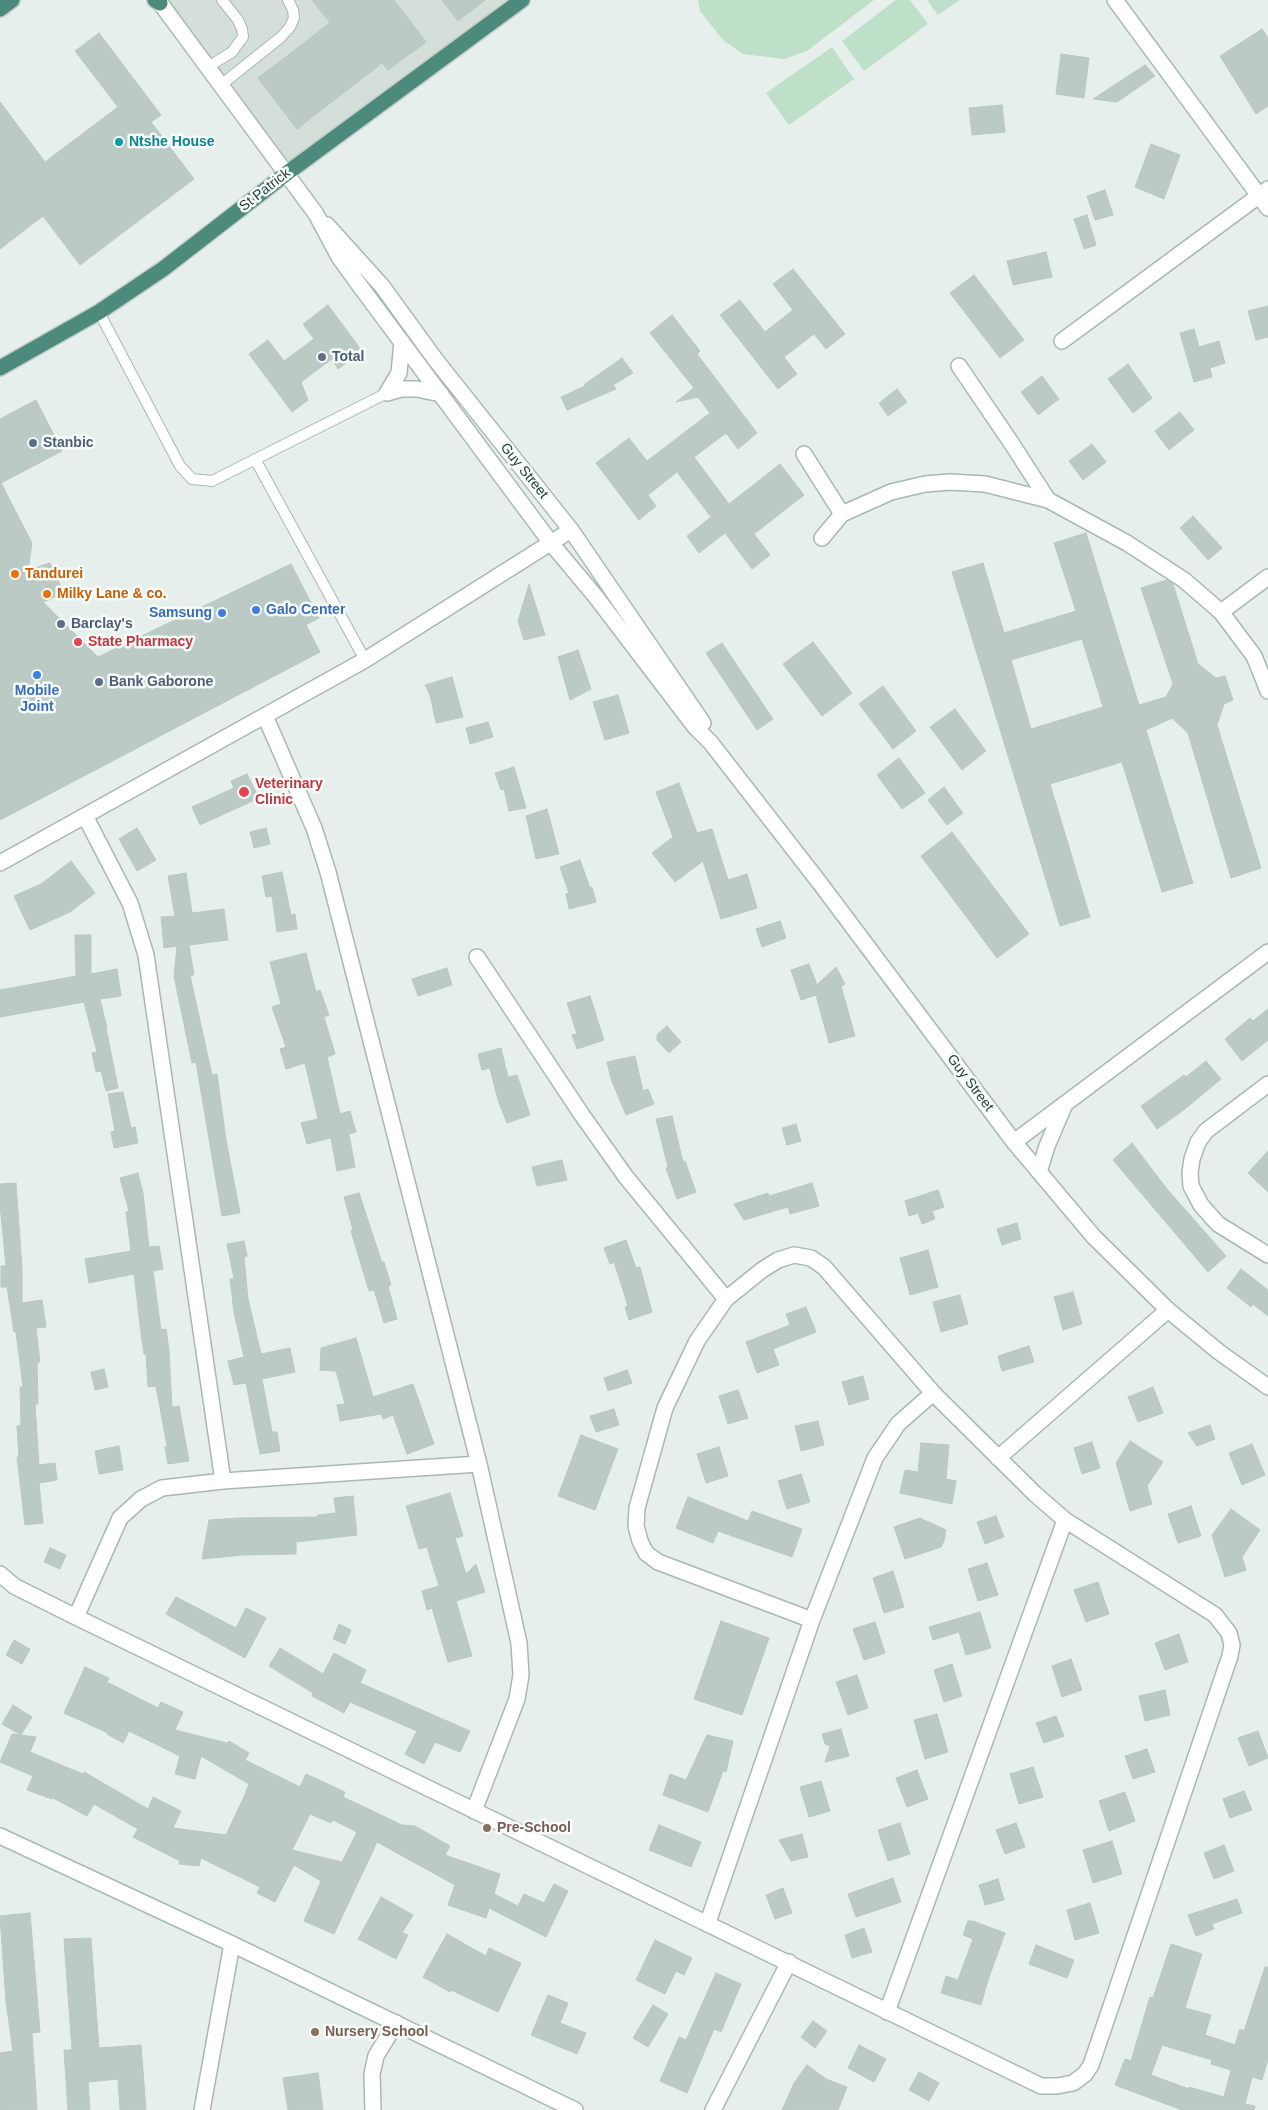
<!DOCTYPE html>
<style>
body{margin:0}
canvas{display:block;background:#e6efeb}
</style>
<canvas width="1268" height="2110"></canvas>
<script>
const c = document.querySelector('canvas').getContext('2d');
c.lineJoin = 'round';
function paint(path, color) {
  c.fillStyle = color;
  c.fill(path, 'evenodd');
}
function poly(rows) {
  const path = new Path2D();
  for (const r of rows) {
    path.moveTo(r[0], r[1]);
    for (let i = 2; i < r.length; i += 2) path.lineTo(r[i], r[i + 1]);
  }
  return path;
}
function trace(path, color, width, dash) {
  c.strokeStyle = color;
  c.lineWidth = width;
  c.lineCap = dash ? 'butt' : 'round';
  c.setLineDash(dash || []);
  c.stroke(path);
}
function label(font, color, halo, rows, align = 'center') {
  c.font = font + ' Arial,sans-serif';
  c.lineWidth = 5;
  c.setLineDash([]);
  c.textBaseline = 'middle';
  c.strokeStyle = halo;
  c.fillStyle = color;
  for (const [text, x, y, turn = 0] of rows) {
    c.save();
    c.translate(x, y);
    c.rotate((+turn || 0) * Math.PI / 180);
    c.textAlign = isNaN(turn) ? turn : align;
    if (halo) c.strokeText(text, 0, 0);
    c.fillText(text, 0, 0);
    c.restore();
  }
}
paint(poly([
 [158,0,522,0,287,173]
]), '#d4dfda');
paint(poly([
 [698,0,874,0,807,51,784,59,743,54,723,40,700,11],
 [896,0,910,0,928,24,864,71,842,41],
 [927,0,960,0,938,15],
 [832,47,854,79,789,125,766,93]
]), '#bfe0c8');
const building = poly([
 [312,0,394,0,426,42,388,70,382,63,297,129,258,78,330,23,312,0],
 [442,0,485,0,458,21,442,0],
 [1262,29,1268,38,1268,106,1256,114,1220,56,1262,29],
 [99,33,161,115,151,122,194,179,80,265,43,216,0,249,0,102,45,162,118,107,75,51,99,33],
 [1061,54,1089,58,1084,98,1056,94,1061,54],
 [1145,65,1155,76,1117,102,1093,99,1145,65],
 [1002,105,1005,132,972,135,969,108,1002,105],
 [1151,144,1180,155,1164,199,1135,187,1151,144],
 [1105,190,1113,215,1095,220,1087,196,1105,190],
 [1087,215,1096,245,1084,249,1074,219,1087,215],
 [1046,252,1052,277,1013,285,1007,261,1046,252],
 [793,269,845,334,826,349,814,334,784,357,797,374,778,389,720,315,740,300,765,332,793,310,773,284,793,269],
 [974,275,1024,340,1000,358,950,293,974,275],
 [328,305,362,351,338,369,332,359,301,382,308,400,292,412,249,354,268,340,284,361,314,339,303,324,328,305],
 [1268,306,1268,337,1256,340,1248,311,1268,306],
 [672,315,700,351,697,354,757,433,738,449,726,433,694,457,729,504,780,464,804,495,754,534,770,555,752,569,725,533,699,553,687,536,711,517,677,472,648,495,656,506,639,520,596,463,629,438,647,461,710,413,698,397,676,402,694,388,650,333,672,315],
 [1194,329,1199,347,1219,341,1225,363,1210,368,1212,377,1194,382,1180,333,1194,329],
 [622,358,633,373,613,385,616,389,567,410,561,397,585,386,585,384,622,358],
 [1128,364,1152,398,1133,413,1108,379,1128,364],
 [1042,376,1059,399,1038,415,1021,392,1042,376],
 [897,389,907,402,888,416,879,403,897,389],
 [36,400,62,451,1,483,32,543,28,570,50,563,64,593,43,602,98,657,291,564,319,618,306,625,320,652,0,820,0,419,36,400],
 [1180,412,1194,430,1169,450,1155,431,1180,412],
 [1092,444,1106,462,1083,480,1069,461,1092,444],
 [1193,516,1222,548,1208,560,1180,528,1193,516],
 [1086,533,1139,705,1166,697,1173,684,1141,588,1167,580,1173,584,1198,664,1216,678,1225,676,1233,700,1224,704,1217,725,1261,868,1231,878,1188,733,1172,718,1146,730,1193,883,1162,892,1122,762,1050,784,1090,917,1060,926,952,572,983,563,1004,633,1076,611,1054,543,1086,533],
 [1082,639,1103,707,1031,729,1011,660,1082,639],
 [529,584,545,635,524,640,518,621,529,584],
 [813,642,852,693,822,716,783,664,813,642],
 [722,643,773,719,757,730,706,653,722,643],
 [578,650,591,689,570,700,558,657,578,650],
 [452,677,463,717,436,723,430,695,425,685,452,677],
 [883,686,916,731,893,749,859,704,883,686],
 [618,695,629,733,605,740,593,702,618,695],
 [955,709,986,751,962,770,930,727,955,709],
 [488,722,493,737,470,744,466,728,488,722],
 [899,758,925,793,902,809,877,775,899,758],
 [514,767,526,808,509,811,504,789,501,790,495,773,514,767],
 [247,774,259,798,200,825,192,807,234,788,231,781,247,774],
 [679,783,697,833,712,829,728,880,747,874,757,908,721,919,703,861,675,882,652,853,673,837,656,792,679,783],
 [944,787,963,813,947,825,928,800,944,787],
 [547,809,559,854,536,859,526,816,547,809],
 [137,828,156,860,137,871,119,839,137,828],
 [266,828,270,844,254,848,250,832,266,828],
 [952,832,1029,934,997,958,921,856,952,832],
 [580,860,590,888,592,887,596,902,569,909,566,894,569,893,560,867,580,860],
 [71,861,95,893,70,912,30,930,14,896,41,884,71,861],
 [282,872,291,915,295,914,297,929,277,932,272,896,266,897,262,876,282,872],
 [186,873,192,913,224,909,228,940,189,945,194,975,190,975,212,1075,217,1074,226,1140,240,1213,222,1216,196,1062,192,1063,174,976,177,946,164,948,161,917,175,916,168,876,186,873],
 [780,921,786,938,762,947,756,929,780,921],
 [75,935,91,935,91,974,117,969,121,996,100,999,107,1028,106,1028,118,1088,106,1091,101,1071,96,1072,92,1053,97,1052,84,1002,0,1017,0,990,76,976,75,935],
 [306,953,316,992,320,990,329,1015,324,1017,335,1054,327,1057,340,1114,350,1111,356,1132,349,1134,355,1167,337,1171,331,1138,307,1144,301,1123,318,1119,305,1063,286,1069,280,1049,286,1047,272,1007,281,1004,270,962,306,953],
 [809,964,817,985,836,967,845,984,841,986,855,1036,829,1043,816,995,801,1000,791,970,809,964],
 [447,968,452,985,418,996,412,979,447,968],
 [590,996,604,1040,577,1049,572,1035,577,1034,567,1003,590,996],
 [1268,1009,1268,1040,1242,1061,1225,1039,1250,1018,1253,1021,1268,1009],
 [667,1026,681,1042,669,1053,657,1040,657,1035,667,1026],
 [501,1048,508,1077,517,1075,530,1115,507,1123,498,1100,490,1068,482,1070,478,1054,501,1048],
 [635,1056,643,1091,648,1089,654,1104,626,1115,611,1079,607,1062,635,1056],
 [1206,1061,1221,1079,1185,1109,1157,1129,1141,1106,1184,1075,1186,1077,1206,1061],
 [123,1092,131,1128,135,1127,138,1143,114,1148,111,1132,115,1131,108,1094,123,1092],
 [672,1116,683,1162,685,1161,696,1192,677,1199,666,1168,668,1167,656,1119,672,1116],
 [796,1124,801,1141,787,1145,782,1128,796,1124],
 [1132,1143,1167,1189,1226,1256,1208,1272,1113,1160,1132,1143],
 [1268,1151,1268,1192,1248,1173,1268,1151],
 [562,1160,567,1180,537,1186,532,1167,562,1160],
 [138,1173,143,1193,149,1247,159,1246,163,1269,153,1271,161,1330,166,1329,169,1350,172,1407,179,1406,189,1461,168,1464,165,1447,167,1446,156,1386,148,1387,146,1353,144,1354,141,1333,134,1274,89,1283,85,1259,131,1251,126,1212,129,1211,120,1178,138,1173],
 [16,1183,22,1268,22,1303,42,1300,46,1327,36,1328,40,1362,37,1362,38,1404,35,1404,39,1465,55,1463,57,1480,39,1483,43,1523,25,1525,17,1457,19,1457,17,1426,21,1425,20,1387,23,1387,16,1332,14,1332,7,1287,1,1287,1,1266,6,1266,0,1205,0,1184,16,1183],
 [812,1183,819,1206,790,1214,788,1207,744,1220,734,1204,768,1193,769,1196,812,1183],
 [938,1190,944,1207,932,1211,935,1219,922,1224,918,1213,909,1216,905,1201,938,1190],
 [359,1193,382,1263,384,1262,391,1285,388,1286,397,1319,384,1323,374,1290,369,1291,351,1231,353,1230,344,1197,359,1193],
 [1017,1223,1021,1239,1002,1245,997,1229,1017,1223],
 [626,1240,636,1268,640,1267,652,1312,629,1320,625,1307,628,1306,614,1262,610,1264,604,1248,626,1240],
 [244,1241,247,1256,244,1257,248,1299,261,1354,290,1348,295,1372,262,1379,272,1432,277,1432,280,1451,260,1454,246,1383,234,1385,228,1361,244,1357,234,1312,230,1279,234,1279,227,1244,244,1241],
 [928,1250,938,1287,910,1295,900,1258,928,1250],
 [1241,1269,1268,1290,1268,1316,1253,1304,1251,1307,1227,1288,1241,1269],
 [1073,1292,1082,1324,1063,1330,1054,1297,1073,1292],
 [960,1295,968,1324,941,1332,933,1302,960,1295],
 [806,1307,816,1332,773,1349,779,1365,757,1373,746,1342,790,1325,786,1314,806,1307],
 [356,1338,373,1397,413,1384,434,1444,407,1454,393,1415,383,1419,381,1414,340,1421,337,1405,345,1404,336,1371,320,1370,321,1348,356,1338],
 [1029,1346,1034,1362,1002,1371,998,1356,1029,1346],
 [104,1369,108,1387,95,1390,91,1372,104,1369],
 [627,1370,632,1383,608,1391,604,1378,627,1370],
 [863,1376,869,1399,849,1405,842,1382,863,1376],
 [1153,1387,1163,1413,1138,1422,1128,1397,1153,1387],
 [738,1390,748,1418,728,1424,719,1396,738,1390],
 [614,1409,619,1425,596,1432,590,1416,614,1409],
 [818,1421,824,1445,801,1451,795,1426,818,1421],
 [1210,1425,1215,1439,1197,1446,1188,1433,1210,1425],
 [581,1435,618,1449,595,1510,558,1496,581,1435],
 [1130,1441,1163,1462,1147,1486,1152,1504,1130,1511,1116,1463,1130,1441],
 [1092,1442,1100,1468,1082,1474,1074,1448,1092,1442],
 [921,1443,949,1445,946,1479,956,1481,952,1504,900,1493,905,1470,918,1472,921,1443],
 [1252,1444,1265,1475,1242,1485,1229,1453,1252,1444],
 [119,1446,123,1470,99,1474,95,1451,119,1446],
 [719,1447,728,1476,706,1483,697,1454,719,1447],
 [801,1474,810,1502,787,1509,778,1481,801,1474],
 [450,1493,463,1536,455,1538,466,1574,476,1564,485,1592,456,1601,472,1656,448,1662,432,1608,427,1610,422,1591,439,1586,427,1547,419,1549,406,1506,450,1493],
 [353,1496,357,1535,296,1542,296,1554,243,1555,202,1559,209,1520,239,1518,318,1517,318,1515,336,1513,334,1498,353,1496],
 [688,1497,748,1521,752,1511,802,1529,792,1557,718,1531,713,1543,676,1528,688,1497],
 [1191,1506,1201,1536,1178,1543,1168,1514,1191,1506],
 [1231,1509,1260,1530,1242,1557,1246,1570,1225,1577,1212,1535,1231,1509],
 [996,1516,1004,1537,985,1544,977,1522,996,1516],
 [920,1518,946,1530,944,1541,941,1547,905,1559,894,1527,920,1518],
 [50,1548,66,1555,60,1569,44,1562,50,1548],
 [987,1563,998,1595,978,1601,968,1569,987,1563],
 [893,1571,904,1607,884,1613,873,1578,893,1571],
 [1098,1582,1109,1614,1086,1622,1074,1590,1098,1582],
 [176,1597,236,1628,246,1608,266,1618,245,1658,166,1614,176,1597],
 [980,1612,991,1648,966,1655,959,1632,933,1640,929,1627,980,1612],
 [721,1621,769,1638,742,1715,694,1699,721,1621],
 [875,1622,885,1653,864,1660,853,1629,875,1622],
 [339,1624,351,1630,345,1644,333,1639,339,1624],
 [1179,1634,1188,1662,1165,1670,1155,1643,1179,1634],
 [14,1640,30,1649,22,1664,6,1655,14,1640],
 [280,1648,323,1674,334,1653,366,1670,360,1683,470,1731,460,1752,435,1742,424,1764,405,1754,417,1731,350,1702,344,1713,312,1696,313,1693,269,1666,280,1648],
 [1071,1659,1082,1690,1062,1697,1052,1666,1071,1659],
 [952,1664,962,1696,944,1702,934,1670,952,1664],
 [85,1667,109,1678,107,1682,158,1708,161,1702,183,1712,175,1730,227,1743,229,1741,249,1753,245,1760,300,1787,306,1774,345,1792,343,1797,402,1825,415,1826,450,1846,445,1855,500,1874,494,1894,518,1906,524,1894,544,1903,554,1884,568,1891,546,1937,489,1908,486,1918,448,1905,455,1885,377,1842,334,1934,304,1921,321,1881,294,1865,275,1902,257,1893,260,1887,201,1858,199,1866,179,1864,180,1861,133,1837,138,1829,94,1804,87,1816,53,1798,52,1799,27,1790,33,1776,0,1762,12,1734,36,1737,30,1752,83,1774,84,1772,148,1809,153,1797,181,1811,173,1828,226,1835,244,1797,249,1784,201,1756,195,1779,175,1774,180,1756,129,1731,123,1743,107,1734,108,1733,64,1713,85,1667],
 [310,1814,331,1823,333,1820,357,1832,342,1862,292,1850,310,1814],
 [857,1675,868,1708,848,1715,836,1682,857,1675],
 [1165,1690,1170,1715,1145,1721,1139,1696,1165,1690],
 [13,1705,32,1717,21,1735,2,1724,13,1705],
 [937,1714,948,1752,925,1759,914,1720,937,1714],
 [1056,1716,1064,1736,1044,1743,1036,1723,1056,1716],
 [841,1729,849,1756,825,1762,830,1746,825,1744,822,1734,841,1729],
 [1258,1731,1268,1758,1249,1766,1238,1738,1258,1731],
 [707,1735,733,1741,726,1772,723,1771,708,1812,663,1795,670,1774,686,1780,707,1735],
 [1147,1749,1155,1772,1133,1779,1125,1756,1147,1749],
 [1033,1767,1043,1797,1019,1804,1010,1774,1033,1767],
 [917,1770,928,1799,907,1807,896,1778,917,1770],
 [821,1781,830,1811,809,1817,800,1787,821,1781],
 [1244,1791,1252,1810,1230,1818,1223,1799,1244,1791],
 [1125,1792,1135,1821,1109,1831,1099,1801,1125,1792],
 [900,1823,910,1854,888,1861,878,1830,900,1823],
 [1016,1823,1025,1847,1005,1854,996,1830,1016,1823],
 [659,1825,701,1842,691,1867,649,1850,659,1825],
 [802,1834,808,1857,791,1861,779,1840,802,1834],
 [1112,1841,1122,1874,1093,1883,1083,1850,1112,1841],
 [1224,1845,1234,1871,1214,1879,1204,1853,1224,1845],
 [893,1878,901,1902,856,1917,848,1894,893,1878],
 [998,1879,1004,1900,985,1905,979,1885,998,1879],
 [783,1888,792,1913,775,1919,766,1895,783,1888],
 [381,1897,413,1915,402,1933,408,1935,396,1959,358,1939,381,1897],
 [1237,1899,1242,1913,1212,1924,1214,1929,1196,1936,1188,1915,1237,1899],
 [1090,1903,1099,1933,1075,1940,1067,1910,1090,1903],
 [30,1913,40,2032,32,2033,37,2110,0,2110,0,2053,13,2051,6,2002,0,1916,30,1913],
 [968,1921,973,1921,1005,1933,988,1980,981,2005,941,1993,946,1976,958,1980,973,1939,963,1935,968,1921],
 [864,1928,872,1952,852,1958,845,1935,864,1928],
 [447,1934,486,1956,489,1948,521,1963,498,2012,451,1990,450,1992,423,1977,447,1934],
 [91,1938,99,2048,141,2045,146,2110,120,2110,118,2079,88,2082,90,2110,68,2110,64,2050,72,2050,64,1939,91,1938],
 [655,1940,692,1958,684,1975,676,1971,665,1994,636,1980,655,1940],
 [1171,1944,1202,1954,1185,2008,1211,2015,1205,2035,1235,2045,1240,2029,1244,2031,1265,1967,1268,1967,1268,2059,1262,2080,1252,2077,1245,2104,1255,2106,1254,2110,1182,2110,1115,2085,1125,2059,1131,2061,1150,1997,1153,1998,1171,1944],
 [1162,2045,1212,2060,1211,2064,1231,2070,1224,2097,1189,2087,1189,2089,1151,2075,1162,2045],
 [1036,1945,1074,1960,1067,1978,1029,1964,1036,1945],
 [716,1973,741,1984,721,2032,714,2029,687,2093,660,2081,679,2037,686,2040,716,1973],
 [548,1995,568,2003,560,2023,586,2033,577,2054,531,2035,548,1995],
 [653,2005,668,2014,648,2047,633,2038,653,2005],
 [813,2021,827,2031,815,2048,801,2037,813,2021],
 [859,2045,886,2059,874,2082,848,2068,859,2045],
 [807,2065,826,2079,847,2087,838,2110,782,2110,794,2083,807,2065],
 [919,2072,939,2083,929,2101,909,2090,919,2072],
 [318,2073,323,2110,288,2110,283,2078,318,2073]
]);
paint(building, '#bbcac4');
trace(building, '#b8c9c2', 1);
const service = poly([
 [208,67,232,52,243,37,242,29,238,20,222,0],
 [221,85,281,37,290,27,294,18,293,10,288,0],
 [99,312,180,466,192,479,212,481,387,393],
 [255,459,365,660]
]);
const minor = poly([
 [1115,0,1268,208],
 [1062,341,1268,189],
 [959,366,1012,444,1048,500],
 [804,454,842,514],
 [822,538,842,514,891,492,925,484,950,482,985,484,1048,500,1127,543,1184,580,1221,612,1254,656,1268,691],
 [1221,612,1268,577],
 [265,716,314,828,328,872,479,1464,519,1643,521,1675,517,1699,474,1811],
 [85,816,130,903,146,955,223,1481],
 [0,863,365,660,571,530],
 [477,957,582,1115,626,1177,726,1299],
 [1268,1084,1206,1131,1198,1142,1192,1159,1190,1173,1191,1186,1201,1205,1218,1224,1268,1255],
 [1014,1142,1268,952],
 [998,1458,1168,1310],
 [0,1574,14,1586,76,1617,1041,2086,1057,2086,1073,2083,1085,2074,1091,2065,1230,1656,1232,1645,1229,1633,1215,1615,1065,1520,1035,1494,933,1393,824,1267,811,1258,794,1255,778,1260,762,1270,726,1299,697,1341,665,1408,637,1508,636,1526,640,1541,646,1553,658,1562,812,1620],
 [76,1617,120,1518,141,1499,162,1488,223,1481,479,1464],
 [708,1922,812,1620,875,1458,898,1424,933,1393],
 [887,2012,1065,1520],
 [202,2110,232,1944],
 [373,2110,372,2074,376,2056,396,2023],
 [713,2110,789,1962]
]);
const tertiary = poly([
 [158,0,316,214,339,257,357,282,551,543,596,597,695,727,711,743,819,882,1014,1142,1093,1236,1168,1310,1219,1352,1268,1387],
 [327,225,382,286,435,359,571,530,703,723],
 [387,393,401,389,417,389,441,394],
 [387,393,399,373,402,342],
 [1039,1172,1047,1146,1065,1104]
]);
const secondary = poly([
 [0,1836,232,1944,575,2110]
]);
const trunk = poly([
 [155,0,160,3],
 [0,9,12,0],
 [0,368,99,312,163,269,287,173,522,0]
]);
trace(service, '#a8b8b2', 12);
trace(minor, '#a8b8b2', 18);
trace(tertiary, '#a8b8b2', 18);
trace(secondary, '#a4bbb3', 18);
trace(trunk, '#c2cac8', 18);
trace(service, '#fff', 10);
trace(minor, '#fff', 15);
trace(tertiary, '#fff', 15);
trace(secondary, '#fff', 15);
trace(trunk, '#4c8a7c', 15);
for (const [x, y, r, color] of [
 [119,142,5,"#0f9aa8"],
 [322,357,5,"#5c6f8a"],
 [33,443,5,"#5c6f8a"],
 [15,574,5,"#e8710a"],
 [47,594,5,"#e8710a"],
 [256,610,5,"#3f7fe0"],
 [222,613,5,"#3f7fe0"],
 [61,624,5,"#5c6f8a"],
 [78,642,5,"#e0444e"],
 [37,675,5,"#3f7fe0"],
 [99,682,5,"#5c6f8a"],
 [244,792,6,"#e0444e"],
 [487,1828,5,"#8d6e63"],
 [315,2032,5,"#8d6e63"]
]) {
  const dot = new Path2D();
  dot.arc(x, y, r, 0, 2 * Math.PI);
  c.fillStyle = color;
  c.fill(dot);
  trace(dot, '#f7fbf9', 2);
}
label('bold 14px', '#0d838f', '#f7fbf9', [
 ["Ntshe House",129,142]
], 'left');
label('14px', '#24423a', '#f7fbf9', [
 ["St Patrick",265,190,-38],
 ["Guy Street",524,471,51],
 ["Guy Street",970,1083,53]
]);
label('bold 14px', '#4e5e75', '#f7fbf9', [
 ["Total",332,357],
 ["Stanbic",43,443],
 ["Barclay's",71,624],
 ["Bank Gaborone",109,682]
], 'left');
label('bold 14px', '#c56008', '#f7fbf9', [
 ["Tandurei",25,574],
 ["Milky Lane & co.",57,594]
], 'left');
label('bold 14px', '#366cbe', '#f7fbf9', [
 ["Galo Center",266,610],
 ["Samsung",212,613,"right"],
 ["Mobile",37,691,"center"],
 ["Joint",37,707,"center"]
], 'left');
label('bold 14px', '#be3a42', '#f7fbf9', [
 ["State Pharmacy",88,642],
 ["Veterinary",255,784],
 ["Clinic",255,800]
], 'left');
label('bold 14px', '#785e54', '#f7fbf9', [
 ["Pre-School",497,1828],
 ["Nursery School",325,2032]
], 'left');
</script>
